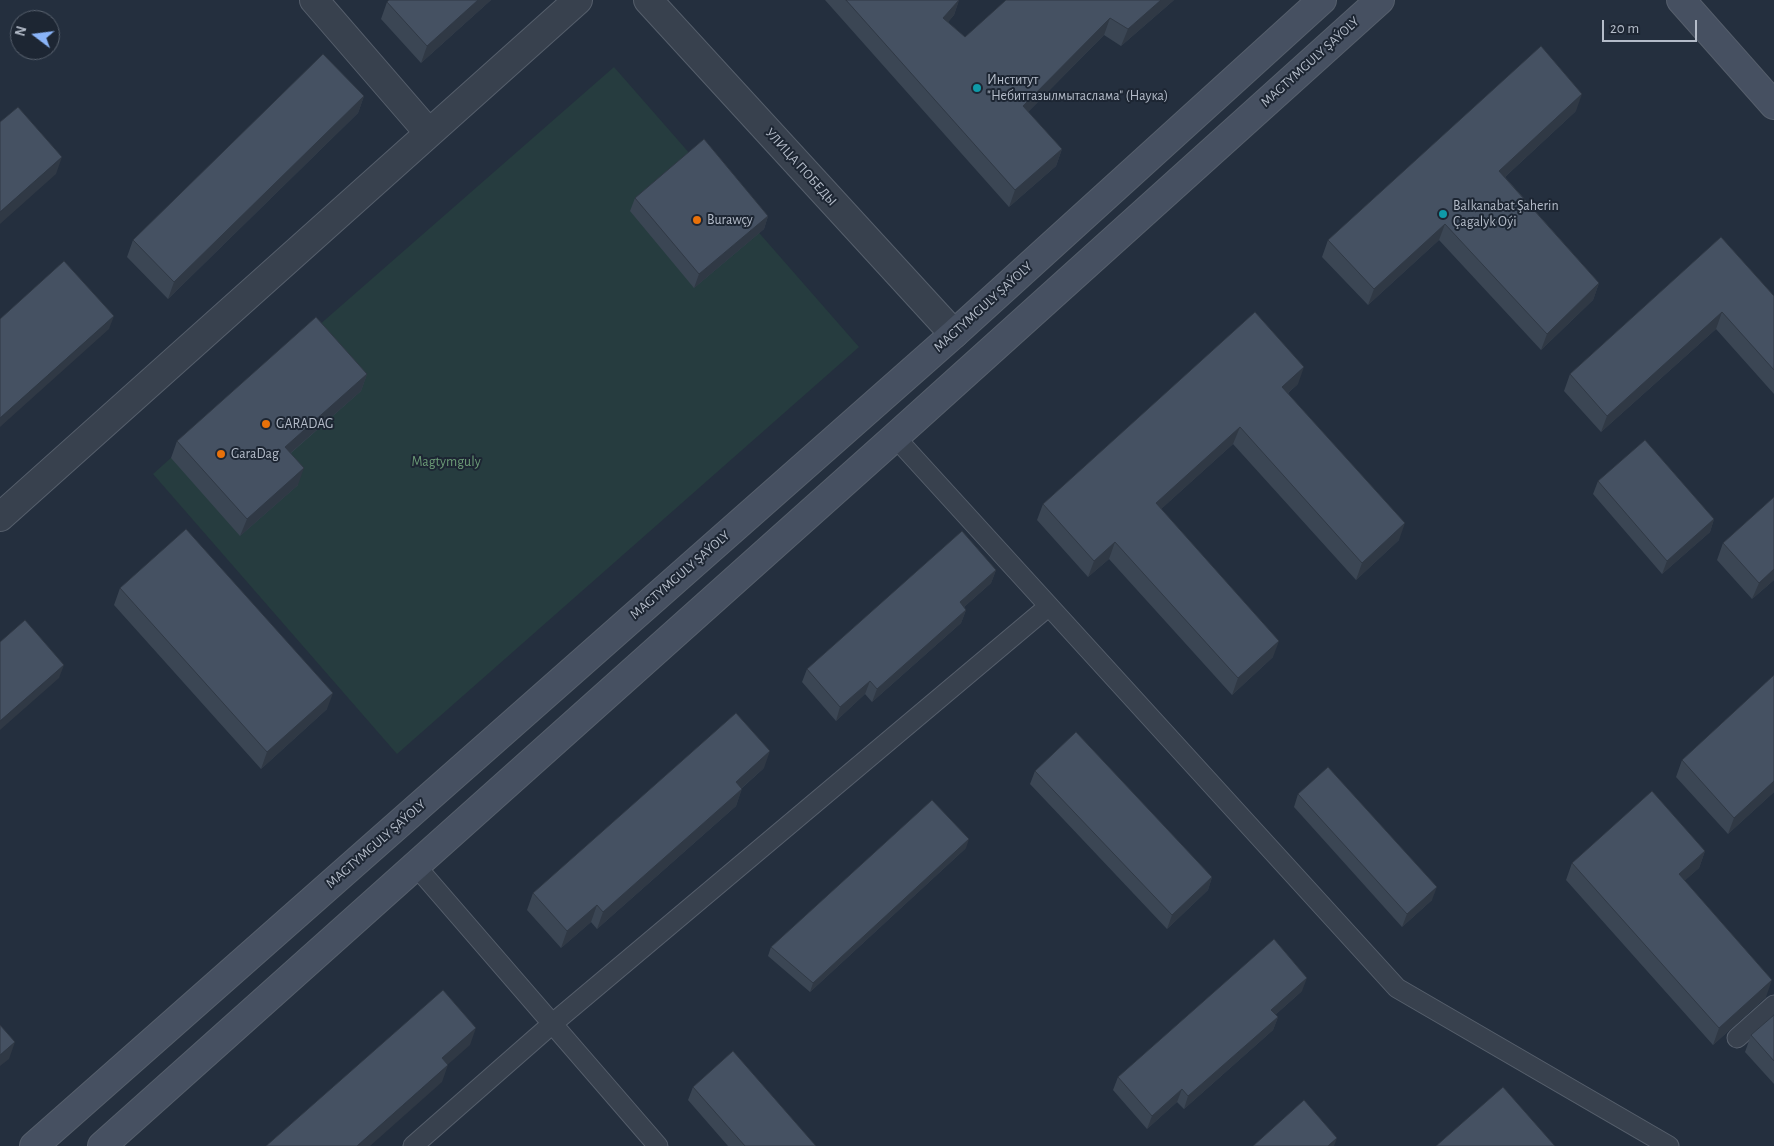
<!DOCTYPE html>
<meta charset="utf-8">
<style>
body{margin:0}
#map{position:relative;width:1774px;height:1146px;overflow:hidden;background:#242f3e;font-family:"Alegreya Sans",sans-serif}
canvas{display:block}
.north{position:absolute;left:10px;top:10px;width:50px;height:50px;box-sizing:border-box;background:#1d2633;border:1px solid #59626f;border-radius:50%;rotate:285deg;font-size:14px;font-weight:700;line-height:20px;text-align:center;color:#b4bcc9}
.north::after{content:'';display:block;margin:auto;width:18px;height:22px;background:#8ab4f8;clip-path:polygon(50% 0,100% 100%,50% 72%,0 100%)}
.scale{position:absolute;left:1602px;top:20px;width:95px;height:22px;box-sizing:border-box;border:2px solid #b4bcc9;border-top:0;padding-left:6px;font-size:15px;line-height:18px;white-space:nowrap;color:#b4bcc9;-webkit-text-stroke:4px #1d2633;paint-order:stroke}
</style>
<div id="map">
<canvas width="1774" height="1146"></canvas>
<div class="north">N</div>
<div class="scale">20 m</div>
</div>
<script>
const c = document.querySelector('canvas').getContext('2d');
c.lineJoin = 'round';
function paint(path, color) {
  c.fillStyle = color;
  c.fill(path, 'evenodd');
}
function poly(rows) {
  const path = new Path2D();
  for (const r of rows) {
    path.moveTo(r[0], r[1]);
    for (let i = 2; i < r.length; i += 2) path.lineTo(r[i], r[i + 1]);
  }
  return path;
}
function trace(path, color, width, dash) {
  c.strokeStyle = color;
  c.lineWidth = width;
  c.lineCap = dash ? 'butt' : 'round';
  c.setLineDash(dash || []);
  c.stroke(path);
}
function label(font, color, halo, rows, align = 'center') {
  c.font = font + ' "Alegreya Sans",sans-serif';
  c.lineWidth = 4;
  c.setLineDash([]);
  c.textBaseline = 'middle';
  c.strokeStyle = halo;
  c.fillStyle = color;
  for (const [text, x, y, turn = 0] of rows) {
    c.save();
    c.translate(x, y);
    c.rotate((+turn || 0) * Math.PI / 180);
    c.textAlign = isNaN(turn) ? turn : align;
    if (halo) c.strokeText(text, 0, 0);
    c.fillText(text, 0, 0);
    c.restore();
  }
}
paint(poly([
 [614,67,859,347,397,754,153,474,310,333]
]), '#263c3f');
const lane = poly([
 [895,437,1397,988,1669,1146],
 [415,865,658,1146],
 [1737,1038,1774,1005],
 [413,1146,552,1024,1049,606]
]);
const street = poly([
 [314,0,429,133],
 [648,0,954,334],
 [0,517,578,0]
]);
const secondary = poly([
 [1681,0,1774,105],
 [34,1146,954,334,1322,0],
 [102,1146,895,437,1380,0]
]);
trace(lane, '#565f6c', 21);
trace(street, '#565f6c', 30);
trace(secondary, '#565f6c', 30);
trace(lane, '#38414e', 19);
trace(street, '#38414e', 28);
trace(secondary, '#465061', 28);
paint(poly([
 [491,0,421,63,381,19,387,2],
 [825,0,959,0,954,15,948,22,965,37,1174,0,1121,46,1104,35,1028,112,1062,149,1056,166,1009,207],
 [364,96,358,113,168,299,127,257,133,240],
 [1576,111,1505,177,1599,283,1593,300,1541,350,1439,240,1368,305,1322,257,1328,240],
 [635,198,768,216,764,229,694,288,630,211],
 [1721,237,1774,296,1774,394,1716,329,1601,432,1564,391,1570,374],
 [367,374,361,391,291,453,298,485,240,536,171,458,177,441],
 [1298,384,1288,393,1399,540,1356,580,1233,444,1161,509,1273,657,1232,695,1109,559,1088,577,1037,520,1043,504],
 [1598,481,1714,519,1710,532,1662,574,1593,494],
 [1774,497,1774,580,1752,599,1717,560,1723,543],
 [996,570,991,583,964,607,966,610,961,623,872,702,865,694,836,721,802,682,807,669],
 [120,588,327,709,261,769,114,605],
 [1682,760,1774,792,1728,834,1676,777],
 [764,768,742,788,736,806,597,929,591,922,561,948,527,910,533,893],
 [1035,771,1212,877,1208,890,1167,929,1030,784],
 [1298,794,1432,900,1402,927,1294,807],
 [966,848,810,992,768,956,771,947],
 [1705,851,1699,868,1684,881,1766,997,1713,1045,1566,880,1572,863],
 [1302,991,1275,1015,1278,1017,1273,1030,1184,1109,1177,1102,1147,1129,1113,1090,1118,1077],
 [1774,1015,1774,1084,1745,1052,1751,1035],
 [693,1087,816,1146,728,1146,688,1100]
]), '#3b4654');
paint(poly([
 [478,0,491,0,421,63,427,46],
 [959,0,954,15,937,35,943,18],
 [1161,0,1174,0,1121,46,1128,29],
 [1110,18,1104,35,1017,123,1023,106],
 [1582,94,1576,111,1493,188,1499,171],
 [364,96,358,113,168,299,174,282],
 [1062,149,1056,166,1009,207,1015,190],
 [62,157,56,174,0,224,0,212],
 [768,216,764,229,694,288,699,274],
 [1445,224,1439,240,1368,305,1374,289],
 [1599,283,1593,300,1541,350,1547,334],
 [1722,312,1716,329,1601,432,1607,416],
 [114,316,109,329,0,427,0,418],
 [1304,367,1298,384,1276,403,1282,387],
 [367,374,361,391,279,463,285,447],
 [1240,427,1233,444,1149,520,1156,503],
 [304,468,298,485,240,536,247,519],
 [1714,519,1710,532,1662,574,1667,561],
 [1405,523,1399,540,1356,580,1362,563],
 [1115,542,1109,559,1088,577,1094,561],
 [1774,569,1774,580,1752,599,1759,583],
 [996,570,991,583,955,615,960,602],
 [966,610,961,623,872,702,877,689],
 [1279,641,1273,657,1232,695,1238,678],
 [64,665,59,678,0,730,0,721],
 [870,681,865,694,836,721,840,707],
 [333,693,327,709,261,769,267,752],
 [770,751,764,768,730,798,736,782],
 [1774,781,1774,792,1728,834,1734,818],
 [742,789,736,806,597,929,603,912],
 [969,839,966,848,810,992,813,983],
 [1705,851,1699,868,1673,891,1679,874],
 [1212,877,1208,890,1167,929,1172,915],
 [1437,887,1432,900,1402,927,1407,914],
 [597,905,591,922,561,948,567,931],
 [1307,978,1302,991,1266,1023,1271,1010],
 [1772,980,1766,997,1713,1045,1719,1028],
 [1278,1017,1273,1030,1184,1109,1188,1096],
 [476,1028,470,1045,436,1075,442,1058],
 [15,1042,9,1059,0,1066,0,1055],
 [448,1065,442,1082,370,1146,357,1146],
 [1182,1089,1177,1102,1147,1129,1152,1116],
 [1337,1138,1334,1146,1328,1146]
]), '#303945');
const building = poly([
 [389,0,478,0,427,46,387,2,389,0],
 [846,0,959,0,943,18,965,37,1006,0,1161,0,1128,29,1110,18,1023,106,1062,149,1015,190,846,0],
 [1541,46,1582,94,1499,171,1599,283,1547,334,1445,224,1374,289,1328,240,1541,46],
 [323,54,364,96,174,282,133,240,323,54],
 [18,107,62,157,0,212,0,122,18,107],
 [704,139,768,216,699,274,635,198,704,139],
 [1721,237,1774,296,1774,370,1722,312,1607,416,1570,374,1721,237],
 [64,261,114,316,0,418,0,319,64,261],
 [1255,312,1304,367,1282,387,1405,523,1362,563,1240,427,1156,503,1279,641,1238,678,1115,542,1094,561,1043,504,1255,312],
 [316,317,367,374,285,447,304,468,247,519,177,441,316,317],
 [1645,440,1714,519,1667,561,1598,481,1645,440],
 [1774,497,1774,569,1759,583,1723,543,1774,497],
 [186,529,333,693,267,752,120,588,186,529],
 [962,531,996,570,960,602,966,610,877,689,870,681,840,707,807,669,962,531],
 [25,620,64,665,0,721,0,642,25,620],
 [1774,675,1774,781,1734,818,1682,760,1774,675],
 [736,713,770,751,736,782,742,789,603,912,597,905,567,931,533,893,736,713],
 [1076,732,1212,877,1172,915,1035,771,1076,732],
 [1328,767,1437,887,1407,914,1298,794,1328,767],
 [1652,791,1705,851,1679,874,1772,980,1719,1028,1572,863,1652,791],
 [932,800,969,839,813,983,771,947,932,800],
 [1274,939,1307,978,1271,1010,1278,1017,1188,1096,1182,1089,1152,1116,1118,1077,1274,939],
 [443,990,476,1028,442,1058,448,1065,357,1146,266,1146,443,990],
 [1774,1015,1774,1061,1751,1035,1774,1015],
 [0,1025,15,1042,0,1055,0,1025],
 [733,1051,816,1146,745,1146,693,1087,733,1051],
 [1503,1087,1555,1146,1436,1146,1503,1087],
 [1304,1100,1337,1138,1328,1146,1253,1146,1304,1100]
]);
paint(building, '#455162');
trace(building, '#303945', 1);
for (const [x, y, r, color] of [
 [977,88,5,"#0f9aa8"],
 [1443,214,5,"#0f9aa8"],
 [697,220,5,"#e8710a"],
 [266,424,5,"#e8710a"],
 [221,454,5,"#e8710a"]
]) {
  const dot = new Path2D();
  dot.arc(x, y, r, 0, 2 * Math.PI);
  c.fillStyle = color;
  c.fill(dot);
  trace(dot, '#1d2633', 2);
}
label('14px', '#b4bcc9', '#1d2633', [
 ["MAGTYMGULY ŞAÝOLY",1310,62,-42],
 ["УЛИЦА ПОБЕДЫ",801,167,48],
 ["MAGTYMGULY ŞAÝOLY",983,307,-42],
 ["MAGTYMGULY ŞAÝOLY",680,575,-41],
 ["MAGTYMGULY ŞAÝOLY",376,844,-41]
]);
label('14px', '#b4bcc9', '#1d2633', [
 ["Институт",987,80],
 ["\"Небитгазылмытаслама\" (Наука)",987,96],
 ["Balkanabat Şaherin",1453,206],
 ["Çagalyk Oýi",1453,222],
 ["Burawçy",707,220],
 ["GARADAG",276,424],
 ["GaraDag",231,454]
], 'left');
label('14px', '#6b9a76', '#1d2633', [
 ["Magtymguly",446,462]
]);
</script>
